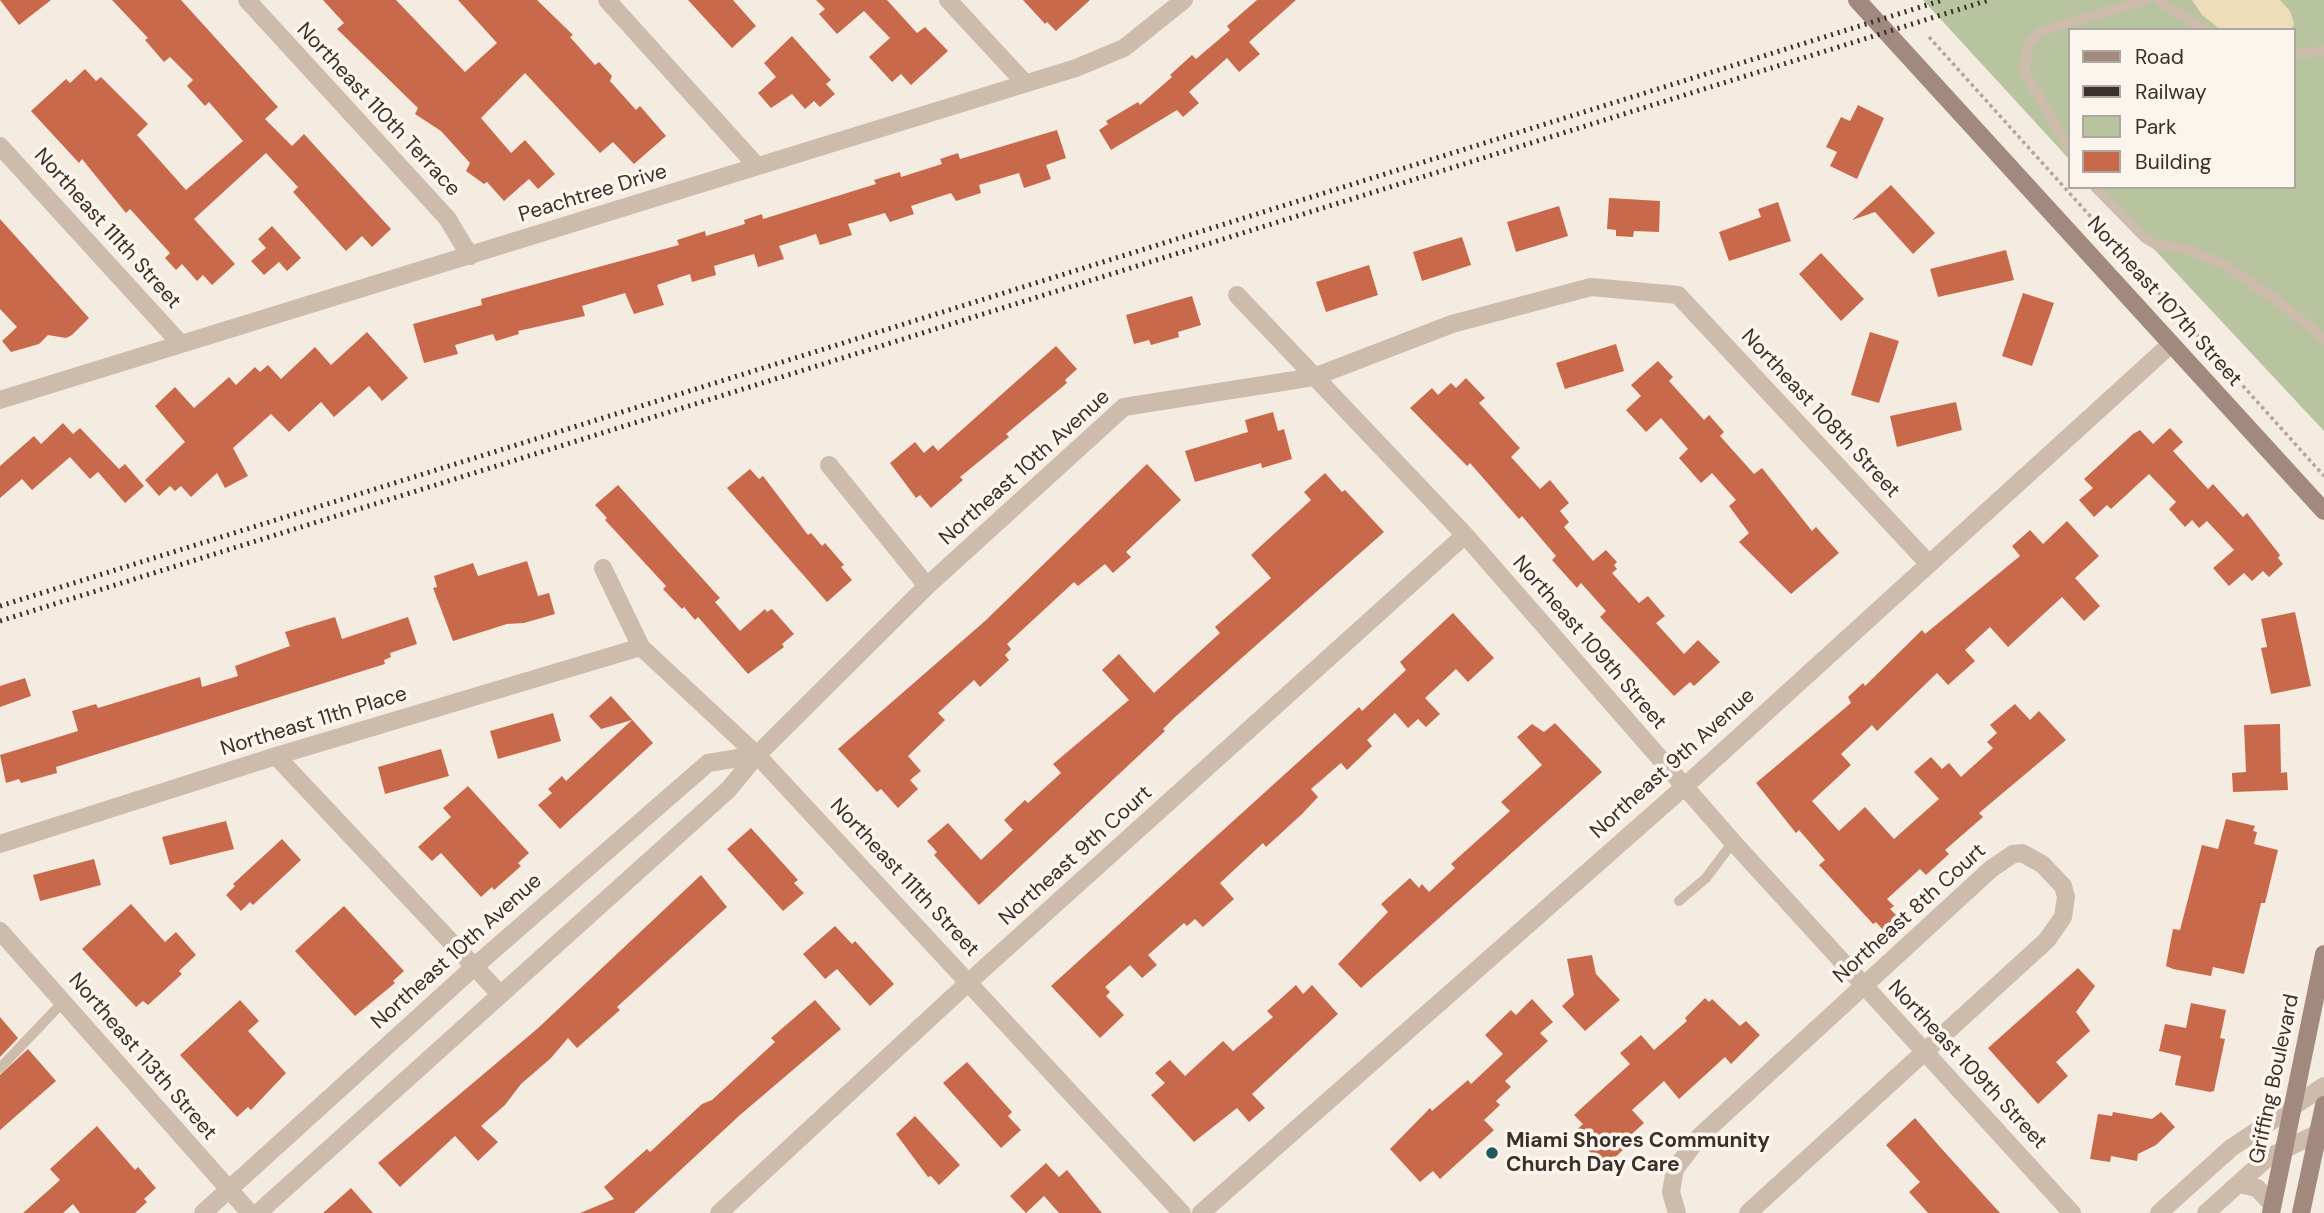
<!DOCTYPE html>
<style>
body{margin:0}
#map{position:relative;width:2324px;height:1213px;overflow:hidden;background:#f4ebe1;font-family:"DM Sans",sans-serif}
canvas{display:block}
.legend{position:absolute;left:2068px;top:28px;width:228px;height:161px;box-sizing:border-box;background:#fbf5ee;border:2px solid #aea6a0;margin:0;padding:9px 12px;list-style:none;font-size:21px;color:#3b302b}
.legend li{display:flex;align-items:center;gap:14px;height:35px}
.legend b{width:35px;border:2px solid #aea6a0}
</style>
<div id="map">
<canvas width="2324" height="1213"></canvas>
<ul class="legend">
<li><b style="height:9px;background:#a18a7d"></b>Road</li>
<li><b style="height:9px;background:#3b302b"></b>Railway</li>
<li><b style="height:19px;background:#b8c4a0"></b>Park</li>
<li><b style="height:19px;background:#c8694b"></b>Building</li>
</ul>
</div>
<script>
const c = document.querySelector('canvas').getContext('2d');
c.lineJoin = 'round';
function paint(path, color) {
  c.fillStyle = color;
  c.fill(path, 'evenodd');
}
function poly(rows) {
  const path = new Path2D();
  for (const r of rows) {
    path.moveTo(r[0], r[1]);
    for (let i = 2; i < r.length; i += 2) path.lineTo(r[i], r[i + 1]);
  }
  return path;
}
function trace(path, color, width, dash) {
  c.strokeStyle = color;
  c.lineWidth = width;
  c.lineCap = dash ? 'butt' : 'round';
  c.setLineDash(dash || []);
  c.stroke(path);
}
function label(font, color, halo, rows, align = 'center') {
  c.font = font + ' "DM Sans",sans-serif';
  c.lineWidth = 7;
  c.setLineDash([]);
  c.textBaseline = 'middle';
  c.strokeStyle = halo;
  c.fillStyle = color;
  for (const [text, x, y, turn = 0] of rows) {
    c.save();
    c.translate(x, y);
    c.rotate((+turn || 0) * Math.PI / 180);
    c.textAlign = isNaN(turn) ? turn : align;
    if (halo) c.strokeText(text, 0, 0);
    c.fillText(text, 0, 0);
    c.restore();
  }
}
paint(poly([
 [1923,0,2324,0,2324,431,2096,187,2294,187,2294,30,2070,30,2070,160]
]), '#b8c4a0');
paint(poly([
 [2192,0,2280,0,2290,11,2294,24,2291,30,2221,30,2202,15]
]), '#efdcb8');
paint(poly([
 [0,0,51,0,19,25],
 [112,0,181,0,278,107,265,119,292,146,304,134,391,229,372,247,362,236,346,251,293,192,298,187,266,153,194,219,235,264,212,285,203,275,197,281,182,264,176,270,165,258,170,253,130,209,126,213,82,159,79,163,31,111,66,79,70,83,85,69,96,81,101,77,148,124,137,135,186,190,243,141,209,102,205,106,187,86,193,80,170,57,164,62,145,40,148,38],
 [323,0,396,0,465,72,497,43,458,0,537,0,573,35,570,37,595,65,599,62,612,76,610,81,636,110,640,106,666,136,634,164,613,142,600,153,525,73,481,118,511,153,525,140,555,174,538,189,529,179,504,201,487,182,484,184,466,171,470,163,441,131,415,114,418,108,337,29,344,23],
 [688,0,733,0,756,26,732,48],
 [816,0,887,0,917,33,925,27,948,51,911,85,901,74,892,82,869,57,890,38,864,11,837,34,819,14,825,9],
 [1023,0,1090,0,1056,31,1047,22,1045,24],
 [1257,0,1296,0,1249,42,1260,54,1239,72,1227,58,1189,92,1199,103,1183,117,1177,110,1111,150,1099,130,1108,124,1106,121,1138,102,1140,105,1172,77,1170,75,1192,55,1196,59,1230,30,1227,26],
 [792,36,831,80,826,84,835,94,820,107,814,101,805,109,792,94,771,108,758,93,776,77,764,63],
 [1858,105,1884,118,1857,179,1830,166,1837,152,1826,147,1841,117,1850,121],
 [1057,130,1066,158,1046,165,1051,179,1024,188,1019,173,979,185,981,193,956,201,951,193,911,206,914,214,890,222,885,213,848,224,852,235,820,245,816,234,779,246,784,259,758,267,754,254,714,266,716,275,692,282,690,274,657,285,664,305,634,314,625,293,582,306,585,316,518,331,519,334,496,341,493,334,455,345,458,354,424,363,413,324,482,305,481,299,679,245,677,240,705,231,706,236,745,224,744,220,762,214,763,219,876,184,874,180,900,172,901,177,942,164,940,159,958,153,960,159],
 [1891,185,1935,233,1913,254,1875,212,1852,220],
 [1609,198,1660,201,1659,232,1634,231,1633,237,1616,236,1616,230,1607,229],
 [1778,202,1791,241,1729,261,1719,232,1761,217,1758,209],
 [1559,206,1568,236,1516,252,1507,222],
 [0,219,89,318,72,335,66,338,48,335,39,344,11,352,2,341,17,327,0,309],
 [272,226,301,258,287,271,279,262,264,275,251,261,266,248,258,239],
 [1462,237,1471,265,1422,281,1413,252],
 [2006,250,2014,280,1938,297,1930,269],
 [1821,253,1864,299,1841,321,1799,274],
 [1369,265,1378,295,1326,312,1316,282],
 [2023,293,2054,303,2032,366,2002,356],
 [1192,296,1201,325,1178,332,1179,337,1151,345,1149,340,1134,344,1126,315],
 [367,332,408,378,382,401,369,386,334,417,321,402,289,432,271,414,233,448,248,476,225,488,217,473,191,497,181,486,175,491,170,486,159,496,145,480,185,442,155,406,175,387,194,408,229,377,236,385,255,367,260,372,268,365,281,379,315,347,331,365],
 [1870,332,1899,341,1879,403,1851,395],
 [1616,344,1624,371,1565,389,1556,363],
 [1056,346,1077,369,1065,380,1067,383,1006,434,1009,437,960,477,963,480,931,508,920,495,916,498,890,463,915,442,924,453,933,445,938,451],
 [1658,361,1673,377,1669,381,1704,420,1709,415,1724,432,1720,436,1754,474,1762,468,1812,531,1816,527,1839,553,1791,594,1739,542,1749,533,1729,506,1736,500,1712,473,1701,483,1679,458,1688,449,1661,418,1646,432,1626,410,1641,396,1631,385],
 [1466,378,1485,398,1479,403,1520,448,1511,457,1540,489,1550,480,1569,503,1560,511,1569,522,1564,527,1593,561,1606,550,1617,562,1614,565,1617,569,1612,573,1639,603,1648,596,1665,616,1656,623,1684,654,1698,640,1720,662,1694,686,1690,682,1674,696,1600,617,1606,611,1581,583,1577,588,1552,560,1556,556,1522,516,1519,519,1470,463,1467,466,1410,408,1432,388,1438,395,1451,383,1456,388],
 [1956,402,1962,430,1897,447,1890,416],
 [1273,412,1278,431,1284,429,1292,459,1262,468,1261,463,1195,482,1185,451,1248,432,1245,420],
 [63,423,73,434,80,428,119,469,125,464,144,486,125,503,98,472,90,479,70,457,32,490,22,479,0,498,0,466,34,436,41,444],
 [2170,428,2183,442,2173,451,2208,489,2213,484,2243,517,2247,513,2280,555,2278,558,2283,564,2269,577,2263,571,2252,581,2244,573,2229,586,2213,568,2234,550,2207,521,2199,528,2192,520,2185,527,2169,509,2176,502,2149,474,2111,509,2107,505,2094,517,2079,500,2093,488,2084,479,2133,434,2140,430,2153,444],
 [1147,464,1181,500,1126,552,1131,557,1113,573,1105,564,1078,586,1074,582,1007,644,1011,649,1005,655,1009,660,980,687,974,680,938,713,945,720,908,756,921,771,910,780,918,789,898,808,881,789,877,792,838,749,985,621],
 [750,469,759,479,763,476,808,535,811,533,822,546,825,543,844,565,841,567,852,580,827,602,727,488],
 [1325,473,1342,492,1345,490,1384,532,1174,718,1163,729,1165,731,979,905,934,855,937,852,927,841,948,823,981,860,1013,830,1004,820,1025,800,1028,803,1061,773,1053,764,1129,700,1102,670,1119,654,1154,693,1220,633,1215,627,1271,578,1251,555,1311,500,1304,492],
 [618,485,720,598,715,602,740,631,765,609,767,612,772,609,794,634,782,644,784,647,748,674,698,617,695,620,684,607,682,609,663,589,666,586,605,520,607,518,595,505],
 [2067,521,2099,556,2075,578,2100,606,2084,621,2062,597,2008,647,1990,627,1965,650,1975,661,1948,685,1937,673,1877,731,1872,725,1841,754,1851,765,1812,801,1839,831,1865,807,1894,839,1939,799,1914,772,1931,757,1942,769,1949,763,1961,777,1993,748,1987,742,1997,733,1990,725,2015,704,2030,720,2039,711,2066,740,1979,813,1983,817,1945,850,1949,854,1926,875,1920,869,1887,899,1894,906,1890,909,1906,925,1891,939,1876,922,1873,924,1819,865,1825,860,1799,830,1796,833,1756,783,1851,703,1848,697,1863,683,1865,686,1922,630,1925,634,2020,556,2012,546,2030,530,2043,544],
 [527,561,538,596,549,593,555,614,524,623,507,624,453,641,433,588,437,587,434,576,473,563,478,576],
 [2295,612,2311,686,2271,694,2261,648,2267,647,2261,619],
 [1453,613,1494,658,1468,682,1456,669,1425,698,1440,714,1426,727,1418,719,1408,728,1395,713,1367,740,1372,746,1347,770,1341,763,1311,789,1318,797,1302,814,1266,847,1263,843,1220,883,1234,899,1203,927,1195,919,1187,926,1184,923,1148,955,1157,965,1142,978,1130,965,1105,987,1110,992,1106,996,1124,1015,1100,1038,1051,986,1359,707,1362,711,1406,670,1400,662],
 [335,617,342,639,408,617,417,644,390,653,391,657,384,660,385,664,56,767,57,773,21,783,19,779,6,783,0,755,78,731,72,711,96,704,98,708,200,677,202,687,238,676,235,666,290,646,285,632],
 [25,678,31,696,0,707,0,686],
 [611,696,653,743,560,829,538,805,552,793,548,789,562,776,566,781,632,720,601,729,589,716],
 [553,713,561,741,498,759,490,731],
 [1555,723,1602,772,1361,988,1338,964,1388,912,1381,904,1410,878,1419,888,1422,884,1429,892,1455,868,1451,864,1510,811,1501,802,1542,765,1517,737,1532,724,1544,732],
 [2280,724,2281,773,2287,772,2288,790,2233,792,2232,773,2246,772,2244,725],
 [441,749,449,776,385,794,378,767],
 [468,786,529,853,518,863,521,866,494,890,492,887,481,897,441,853,432,861,418,847,451,817,443,808],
 [2226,819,2255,826,2253,831,2257,832,2254,844,2278,850,2265,903,2261,903,2244,974,2213,967,2211,976,2173,969,2166,966,2173,929,2180,930,2202,845,2218,849],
 [226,821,234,849,170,865,162,837],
 [751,828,798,880,794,883,804,893,783,911,727,849],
 [282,839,301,860,253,905,250,902,241,911,226,895,235,886,233,884],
 [94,859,101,885,40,901,33,875],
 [701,875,727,907,617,1007,620,1010,577,1048,568,1038,551,1058,521,1084,505,1105,481,1126,498,1142,478,1161,455,1136,400,1187,378,1163,537,1029],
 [131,904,165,942,176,932,196,955,179,971,182,974,148,1005,143,1001,136,1007,82,949],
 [344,906,404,971,393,981,395,983,355,1016,295,951],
 [835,926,852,944,855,941,894,984,870,1006,837,969,825,979,803,954],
 [1592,955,1596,974,1620,1000,1585,1031,1562,1006,1574,995,1567,959],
 [2078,968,2095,986,2076,1012,2090,1031,2056,1062,2068,1076,2038,1104,1988,1048],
 [1296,985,1303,994,1312,985,1338,1014,1252,1094,1265,1108,1249,1122,1237,1108,1194,1142,1151,1095,1165,1083,1155,1073,1170,1060,1185,1076,1223,1041,1233,1051,1273,1017,1267,1011],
 [1705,998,1709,1002,1712,999,1740,1026,1746,1021,1760,1035,1731,1064,1725,1057,1679,1099,1664,1081,1632,1110,1644,1123,1624,1141,1628,1145,1604,1168,1573,1133,1583,1124,1574,1115,1630,1064,1620,1053,1641,1035,1654,1050,1687,1021,1685,1018],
 [1532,999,1553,1022,1540,1033,1548,1041,1505,1081,1511,1087,1496,1101,1500,1105,1484,1120,1494,1130,1440,1179,1433,1171,1420,1182,1390,1149,1430,1108,1432,1111,1468,1080,1471,1084,1503,1054,1485,1035,1511,1010,1516,1015],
 [240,1000,259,1021,248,1031,286,1073,251,1110,248,1107,237,1117,180,1055],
 [815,1000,841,1029,740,1115,634,1213,580,1213,614,1199,604,1187,647,1149,650,1152,702,1104,712,1100,775,1042,771,1038],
 [2191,1003,2226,1010,2220,1038,2225,1039,2214,1091,2210,1092,2175,1085,2181,1056,2159,1051,2165,1024,2186,1028],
 [0,1017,18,1038,0,1057],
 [28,1049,56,1081,0,1130,0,1075],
 [967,1062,1012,1112,1008,1116,1021,1130,1001,1148,943,1083],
 [2113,1112,2152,1119,2161,1112,2175,1127,2156,1145,2138,1154,2137,1161,2111,1156,2110,1162,2090,1159,2098,1114,2112,1116],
 [915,1116,960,1165,939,1185,931,1176,928,1177,896,1134],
 [1915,1118,1940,1147,2000,1213,1928,1213,1909,1192,1920,1182,1886,1145],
 [97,1126,135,1170,138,1167,156,1188,144,1199,147,1202,135,1213,80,1213,73,1204,63,1213,23,1213,60,1180,50,1169],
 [1046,1163,1059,1177,1067,1170,1102,1213,1059,1213,1044,1196,1026,1213,1010,1196],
 [351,1188,373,1213,323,1213]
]), '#c8694b');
trace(poly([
 [1929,37,2324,476]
]), '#b9a596', 3.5, [3.5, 3.5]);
trace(poly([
 [2158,0,2206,30],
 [2294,54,2324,51],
 [2070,150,2024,71,2029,43,2040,32,2058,26,2146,0],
 [2095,187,2145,238,2155,244,2190,250,2226,266,2282,304,2324,339],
 [1679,901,1706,878,1733,842],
 [0,1068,63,1002]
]), '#cdbbac', 10);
trace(poly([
 [247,0,447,218,470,256],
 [607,0,757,166],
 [948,0,1025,83],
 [0,146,180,343],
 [1237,295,1465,535,1733,842,2072,1213],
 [0,400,1076,68,1124,48,1184,0],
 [829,465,927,586],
 [603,568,641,647,757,755,1182,1213],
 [276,756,499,993],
 [0,844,276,756,641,647],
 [0,931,250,1213],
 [2239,1184,2257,1188,2272,1204],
 [203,1213,474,967,708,763,757,755],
 [258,1213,728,790,757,755,927,586,1124,407,1314,377,1452,324,1591,287,1678,295,1929,564],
 [719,1213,970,981,1465,535],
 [1201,1213,1684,787,2171,344],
 [1677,1213,1671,1192,1675,1169,1699,1137,1991,869,2013,854,2022,853,2042,864,2063,886,2066,897,2063,917,2047,940,1748,1213],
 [2159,1213,2231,1148,2324,1086],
 [2206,1213,2267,1158,2318,1133]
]), '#cdbbac', 18);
trace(poly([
 [1857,0,2324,511],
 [2271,1213,2324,954],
 [2301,1213,2324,1105]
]), '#a18a7d', 18);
trace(poly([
 [0,606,1943,0],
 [0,621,1989,0]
]), '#3b302b', 5, [2, 5]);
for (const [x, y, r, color] of [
 [1492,1153,7,"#1f5a5e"]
]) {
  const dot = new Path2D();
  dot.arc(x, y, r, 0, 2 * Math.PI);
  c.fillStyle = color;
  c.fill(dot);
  trace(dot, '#fbf5ee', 2.5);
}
label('21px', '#3b302b', '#fbf5ee', [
 ["Northeast 110th Terrace",378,110,47],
 ["Peachtree Drive",593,194,-17],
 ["Northeast 111th Street",107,229,48],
 ["Northeast 107th Street",2164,302,48],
 ["Northeast 108th Street",1820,414,47],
 ["Northeast 10th Avenue",1025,468,-42],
 ["Northeast 109th Street",1589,643,49],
 ["Northeast 11th Place",314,722,-17],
 ["Northeast 9th Avenue",1673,764,-42],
 ["Northeast 9th Court",1076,856,-42],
 ["Northeast 111th Street",904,878,47],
 ["Northeast 8th Court",1910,914,-42],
 ["Northeast 10th Avenue",457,952,-42],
 ["Northeast 113th Street",142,1057,49],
 ["Northeast 109th Street",1967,1065,47],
 ["Griffing Boulevard",2275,1079,-78]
]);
label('bold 21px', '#3b302b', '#fbf5ee', [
 ["Miami Shores Community",1506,1141],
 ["Church Day Care",1506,1165]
], 'left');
</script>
